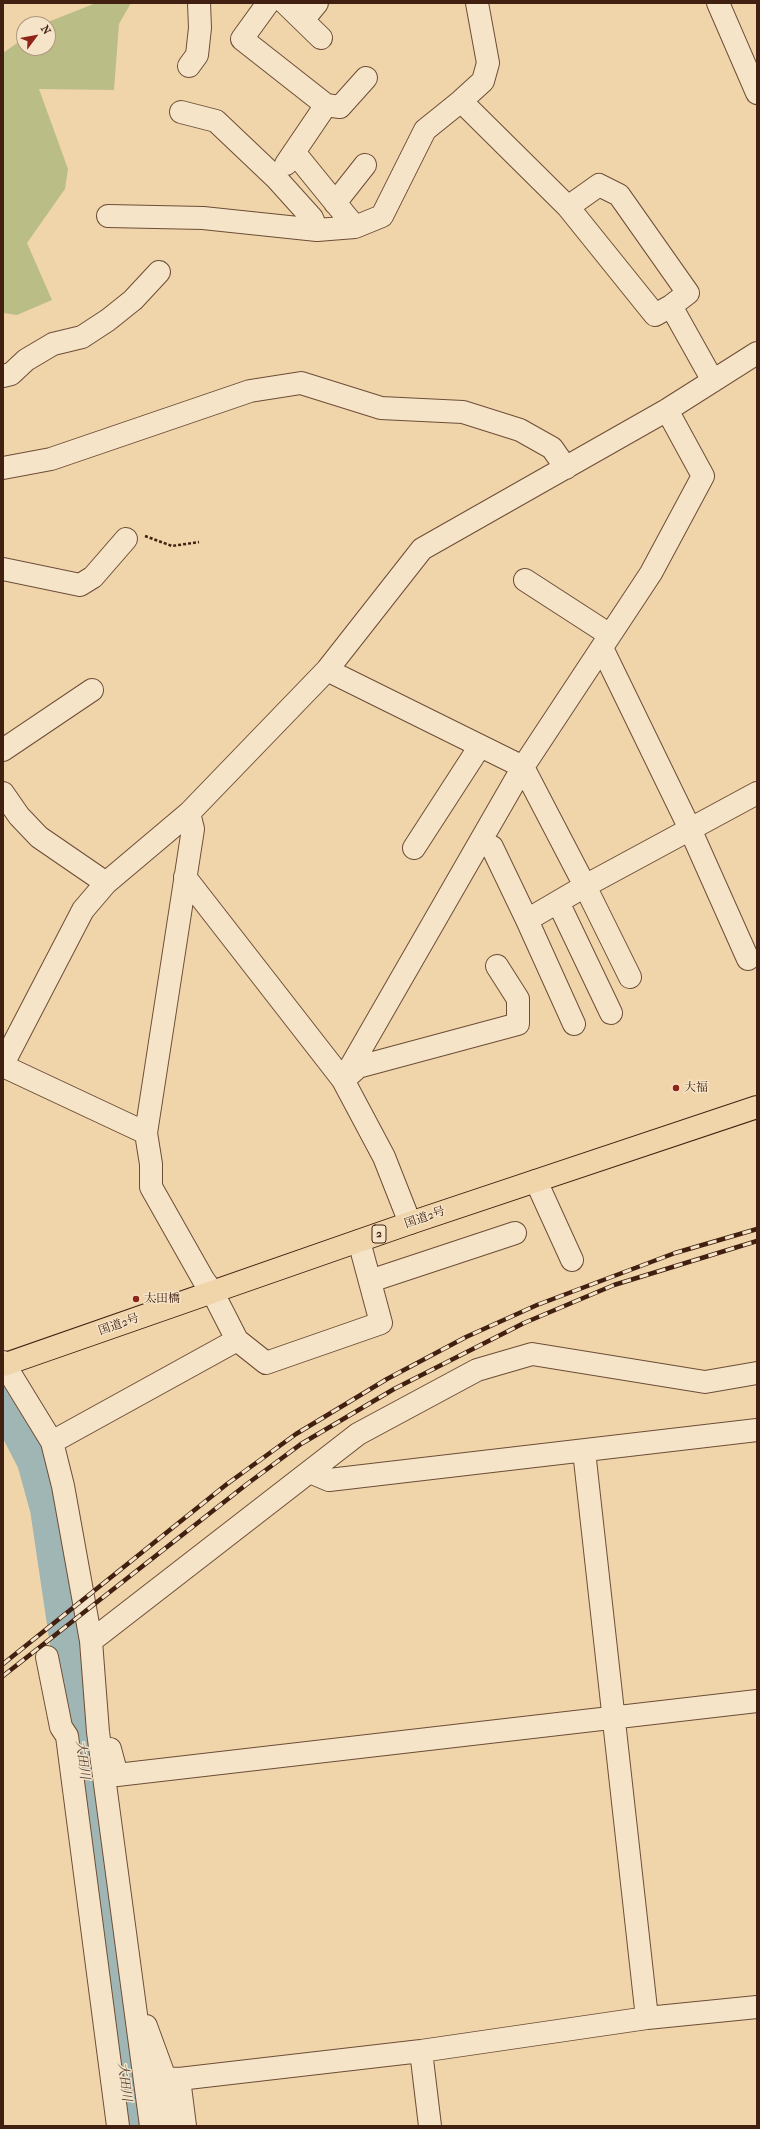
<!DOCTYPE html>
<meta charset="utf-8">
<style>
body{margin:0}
#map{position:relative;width:760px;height:2129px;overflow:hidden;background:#f0d5aa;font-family:"IM FELL French Canon",serif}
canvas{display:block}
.frame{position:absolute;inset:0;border:4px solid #412011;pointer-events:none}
.north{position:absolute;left:16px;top:16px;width:40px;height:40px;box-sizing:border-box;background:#f5e4c8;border:1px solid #ad967f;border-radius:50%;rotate:58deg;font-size:11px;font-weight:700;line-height:16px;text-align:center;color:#412011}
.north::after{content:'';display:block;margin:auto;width:14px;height:18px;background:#8f2418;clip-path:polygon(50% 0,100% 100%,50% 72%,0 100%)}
</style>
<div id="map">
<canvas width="760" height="2129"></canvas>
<div class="frame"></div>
<div class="north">N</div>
</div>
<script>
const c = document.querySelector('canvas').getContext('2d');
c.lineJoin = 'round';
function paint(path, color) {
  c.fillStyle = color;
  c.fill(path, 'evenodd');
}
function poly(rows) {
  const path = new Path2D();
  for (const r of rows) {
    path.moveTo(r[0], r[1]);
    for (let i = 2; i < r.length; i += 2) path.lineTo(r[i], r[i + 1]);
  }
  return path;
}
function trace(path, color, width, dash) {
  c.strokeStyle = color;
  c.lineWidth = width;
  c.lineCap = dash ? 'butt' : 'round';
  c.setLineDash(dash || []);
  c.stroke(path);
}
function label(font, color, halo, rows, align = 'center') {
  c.font = font + ' "IM FELL French Canon","Noto Serif JP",serif';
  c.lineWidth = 3;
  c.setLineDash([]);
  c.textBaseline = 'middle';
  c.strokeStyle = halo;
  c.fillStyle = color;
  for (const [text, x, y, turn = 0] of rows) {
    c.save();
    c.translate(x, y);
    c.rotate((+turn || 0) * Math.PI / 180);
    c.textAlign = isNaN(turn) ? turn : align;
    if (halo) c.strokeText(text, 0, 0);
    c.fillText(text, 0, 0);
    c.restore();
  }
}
paint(poly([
 [96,3,131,3,119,24,114,90,39,89,68,169,65,189,27,243,52,300,17,315,3,313,3,53,24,38,24,48,48,48,48,24,43,24]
]), '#bbbd87');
trace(poly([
 [3,1403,33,1462,46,1509,69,1664,130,2126]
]), '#9fb6b4', 32);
const minor = poly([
 [268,3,242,39,326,105,340,107,366,78],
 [285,3,321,38],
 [718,3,757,93],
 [303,20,317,3],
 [189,66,197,55,200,28,199,3],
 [461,101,568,207,655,315,671,306,713,381],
 [181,112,216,121,276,178,312,218,317,230],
 [294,152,355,227],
 [286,164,326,105],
 [335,203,365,165],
 [568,207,599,185,619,195,688,293,671,306],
 [108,216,203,218,317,230,355,227,382,216,425,130,461,101,483,81,488,63,477,3],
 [3,376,11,374,26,360,53,344,82,337,108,320,133,300,159,272],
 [3,468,51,459,250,391,301,383,381,408,463,412,520,430,552,448,566,468],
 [3,569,80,585,93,577,126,539],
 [525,580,610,635],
 [602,648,690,829,748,959],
 [327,670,523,767,585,886,757,793],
 [3,750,92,690],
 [3,793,19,816,39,837,106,883],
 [480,843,492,847,527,920,585,886,630,977],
 [414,848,480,746],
 [185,877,343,1080,384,1157,410,1223],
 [558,902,611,1013],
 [527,920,574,1024],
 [3,1064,83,910,106,883,189,813,327,670,422,549,667,410,757,353],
 [3,1066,146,1133],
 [346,1078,358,1067,518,1024,518,999,497,966],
 [343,1080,523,767,651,573,703,476,667,410],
 [536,1181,572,1260],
 [370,1281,515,1233],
 [237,1340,266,1363,381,1323,359,1241],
 [3,1362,52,1442,63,1486,91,1641,98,1732,151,2126],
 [52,1442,237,1340,213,1293,203,1279,151,1187,151,1164,146,1133,193,829,189,813],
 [584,1451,647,2018],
 [310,1472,329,1480,757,1430],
 [91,1641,358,1434,477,1370,532,1354,705,1382,757,1373],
 [47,1657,61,1727,67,1736,118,2126],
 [110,1749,117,1775,757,1701],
 [146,2026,165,2078],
 [421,2051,430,2126],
 [179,2079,185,2126],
 [163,2126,165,2078,179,2079,421,2051,647,2018,757,2007]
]);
const highway = poly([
 [3,1365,410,1223,757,1107]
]);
trace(minor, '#6d4d37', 24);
trace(highway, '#412011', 24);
trace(poly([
 [145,536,172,546,199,542]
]), '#412011', 2.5, [3, 2]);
trace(minor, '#f5e4c8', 22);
trace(highway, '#f0d5aa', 22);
const rail = poly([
 [3,1664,227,1484,296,1434,387,1379,466,1337,537,1305,675,1253,757,1229],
 [3,1676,247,1484,301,1444,394,1389,524,1323,614,1285,757,1241]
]);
trace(rail, '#412011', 4.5);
trace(rail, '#f5e4c8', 3, [9]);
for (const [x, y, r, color] of [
 [676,1088,4,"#8f2418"],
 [136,1299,4,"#8f2418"]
]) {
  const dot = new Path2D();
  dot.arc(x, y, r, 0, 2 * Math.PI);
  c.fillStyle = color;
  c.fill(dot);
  trace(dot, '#f5e4c8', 1.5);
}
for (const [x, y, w] of [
 [379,1234,14]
]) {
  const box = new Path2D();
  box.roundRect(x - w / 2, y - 9, w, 18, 3);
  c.fillStyle = '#f5e4c8';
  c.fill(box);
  trace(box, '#412011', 1);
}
label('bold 11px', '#412011', null, [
 ["2",379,1234]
]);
label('12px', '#412011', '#f5e4c8', [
 ["大福",684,1088],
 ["太田橋",144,1299]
], 'left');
label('12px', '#412011', '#f5e4c8', [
 ["国道2号",425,1218,-19],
 ["国道2号",119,1325,-19]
]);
label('italic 13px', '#58463a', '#f5e4c8', [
 ["大田川",82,1760,83],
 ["大田川",124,2082,83]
]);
</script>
